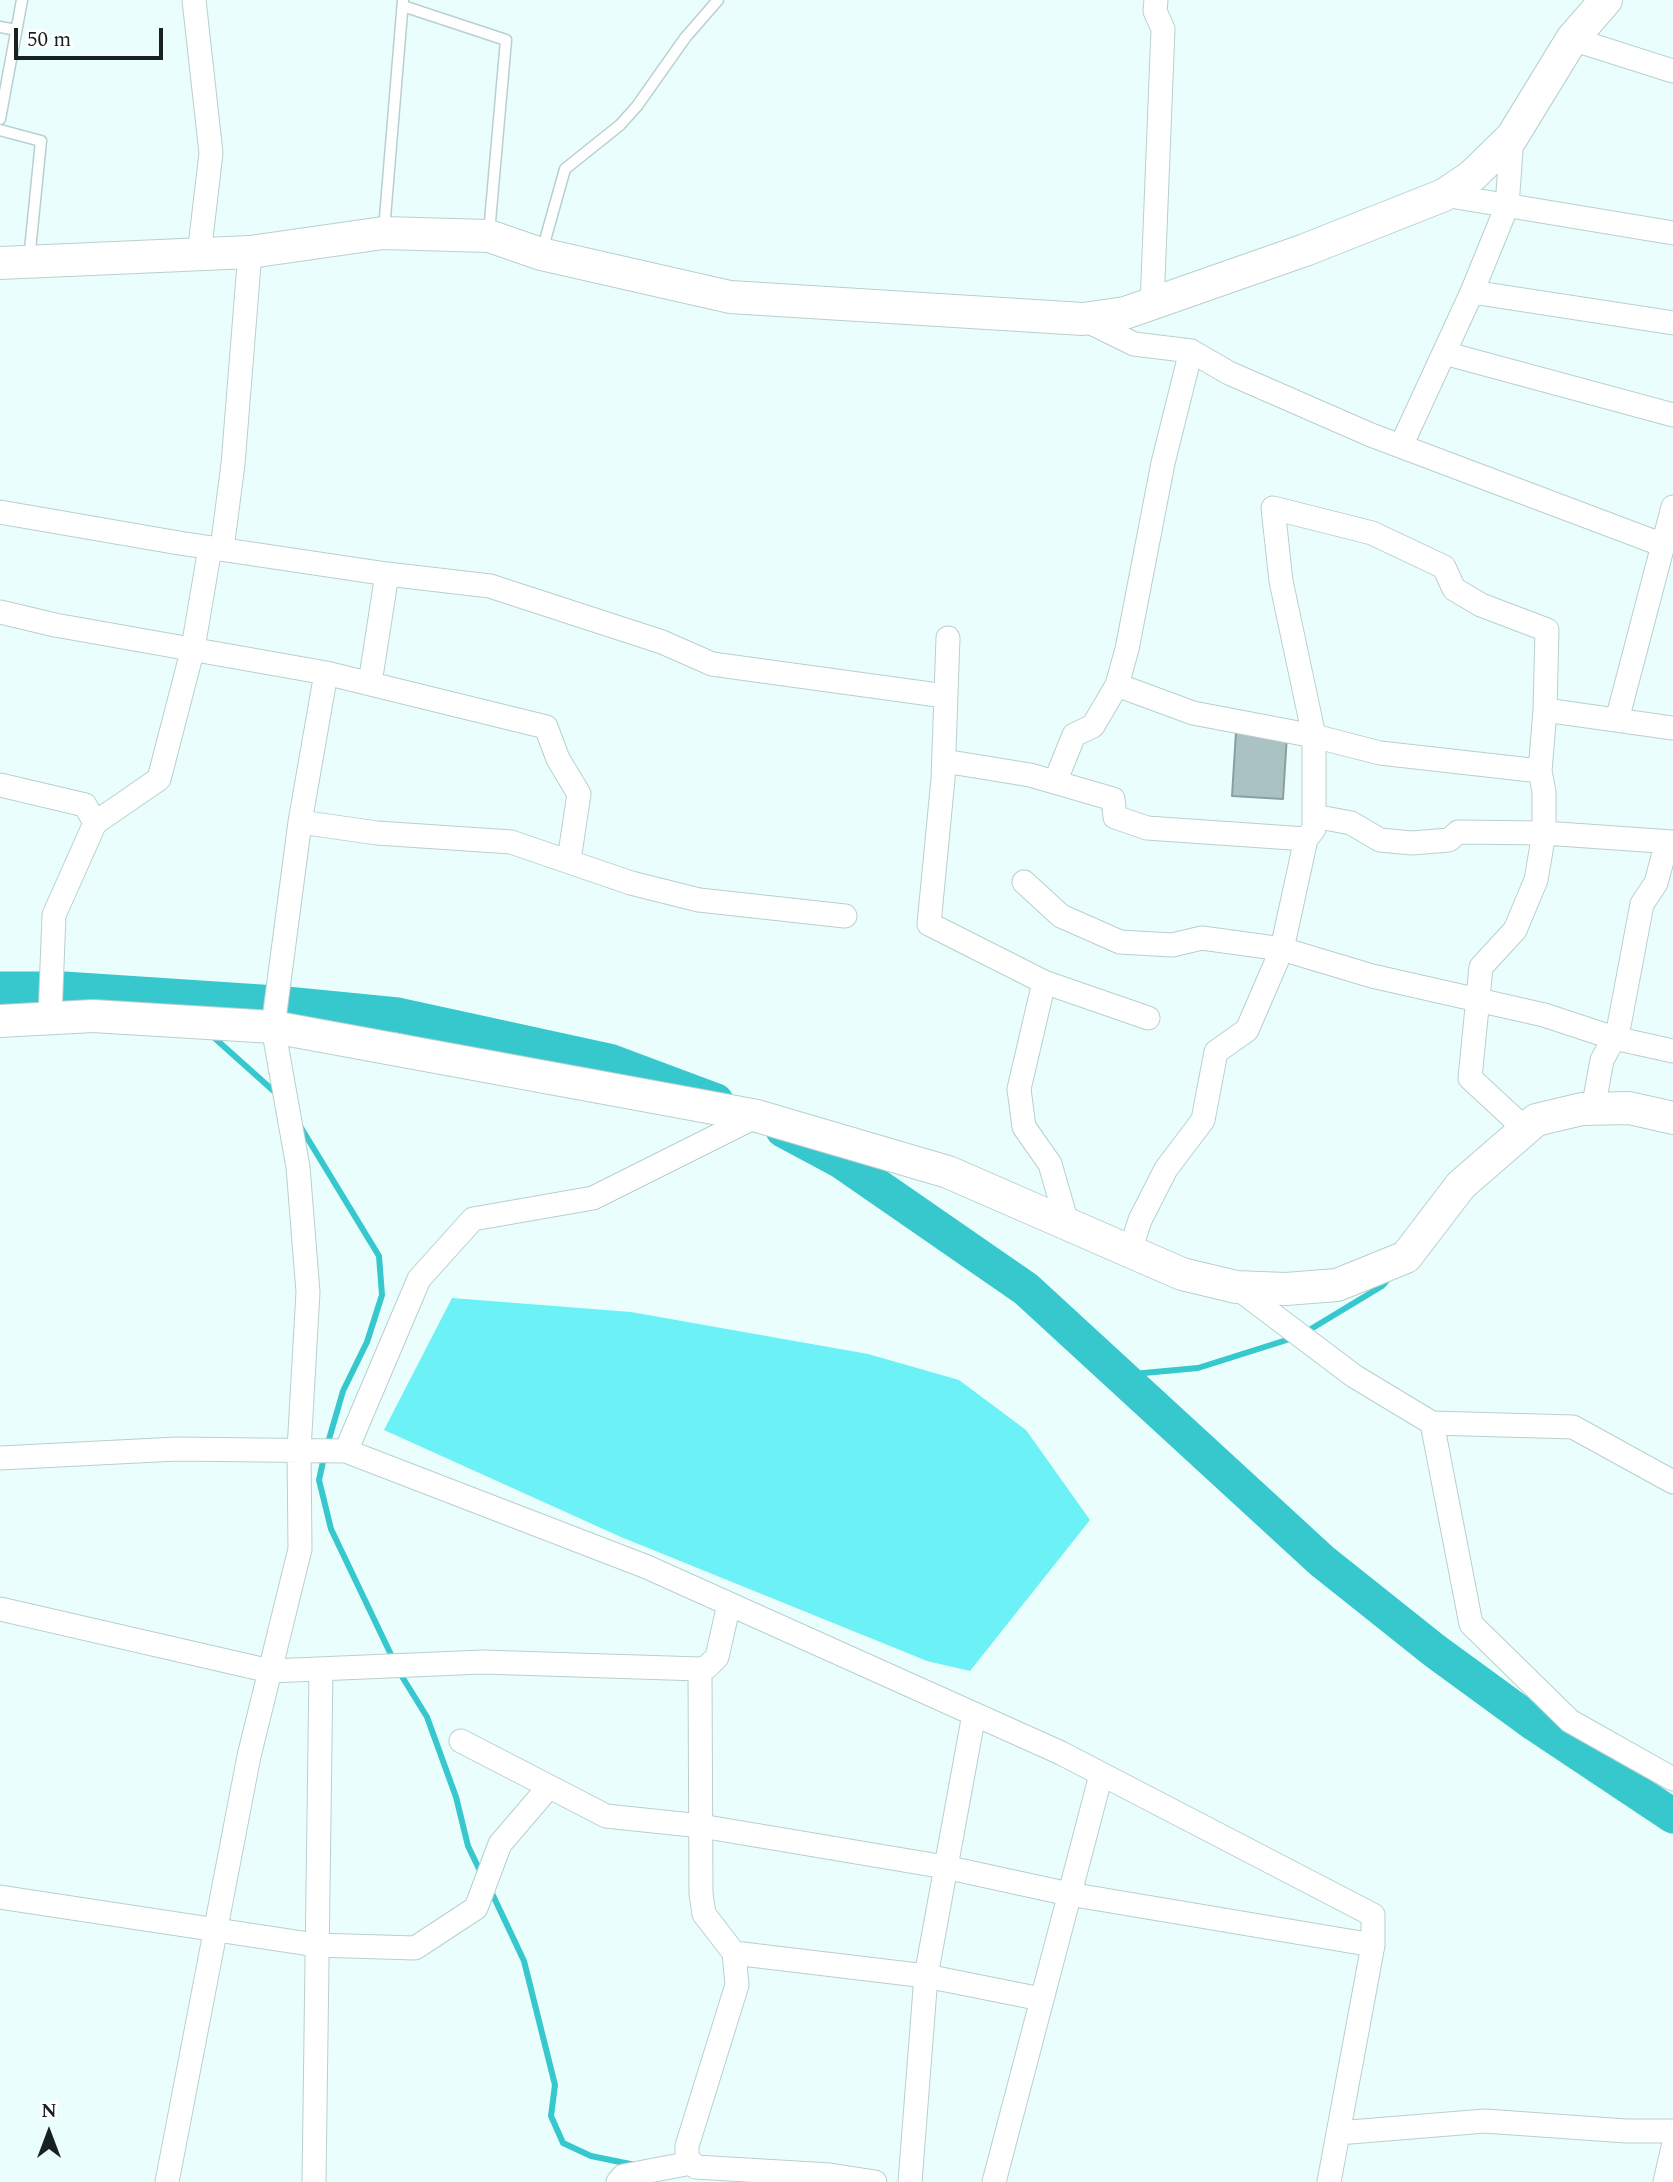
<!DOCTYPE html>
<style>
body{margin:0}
#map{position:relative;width:1673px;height:2182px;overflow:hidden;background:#ebfefe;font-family:Spectral,serif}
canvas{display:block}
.north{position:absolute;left:14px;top:2098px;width:70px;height:70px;-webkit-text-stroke:5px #fff;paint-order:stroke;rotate:0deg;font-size:19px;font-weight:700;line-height:28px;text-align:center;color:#182121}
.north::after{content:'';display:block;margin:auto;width:24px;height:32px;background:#182121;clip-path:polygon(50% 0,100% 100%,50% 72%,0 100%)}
.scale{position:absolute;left:14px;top:28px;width:149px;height:32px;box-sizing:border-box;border:4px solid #182121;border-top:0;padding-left:9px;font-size:21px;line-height:24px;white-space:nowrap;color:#182121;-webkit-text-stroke:5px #fff;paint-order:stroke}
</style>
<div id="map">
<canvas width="1673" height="2182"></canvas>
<div class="north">N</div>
<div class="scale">50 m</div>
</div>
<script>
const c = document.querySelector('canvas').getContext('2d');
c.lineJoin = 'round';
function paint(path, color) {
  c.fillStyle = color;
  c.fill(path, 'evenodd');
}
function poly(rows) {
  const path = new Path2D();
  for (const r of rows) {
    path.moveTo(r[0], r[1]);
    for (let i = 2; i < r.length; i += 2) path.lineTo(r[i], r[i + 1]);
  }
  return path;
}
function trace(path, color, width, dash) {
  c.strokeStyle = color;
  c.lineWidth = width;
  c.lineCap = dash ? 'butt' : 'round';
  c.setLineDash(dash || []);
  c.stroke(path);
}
paint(poly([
 [452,1298,631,1312,868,1354,959,1380,1026,1430,1090,1520,970,1671,927,1661,621,1537,384,1430]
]), '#6cf1f6');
trace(poly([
 [157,995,179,1010],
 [210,1034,277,1094],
 [300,1126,379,1256,382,1295,367,1342,343,1391,327,1446],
 [1306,1332,1382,1286,1390,1277],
 [1122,1375,1198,1368,1293,1338],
 [324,1457,319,1480,331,1529,394,1661],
 [398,1670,427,1717,456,1797,468,1846,481,1873],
 [490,1889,524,1961,555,2085,551,2116,563,2143,591,2156,640,2166]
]), '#37c8cd', 6);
trace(poly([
 [0,989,64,989,276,1003,398,1015,609,1061,716,1101],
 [783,1130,841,1161,1026,1289,1322,1561,1435,1651,1535,1724,1673,1816]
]), '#37c8cd', 35);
const building = poly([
 [1236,732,1287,735,1283,799,1232,796,1236,732]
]);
paint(building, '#abc2c2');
trace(building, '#899fa0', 2);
const lane = poly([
 [403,6,506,40,489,233],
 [0,27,16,30],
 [0,119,22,0],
 [0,130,41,141,29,260],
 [384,230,403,0],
 [542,251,565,169,620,125,637,106,685,38,718,0]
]);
const street = poly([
 [194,0,211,153,199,255],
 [1572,39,1673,71],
 [1444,195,1673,233],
 [1472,292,1673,323],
 [1152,305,1163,29,1155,11,1156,0],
 [1083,319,1134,344,1191,351,1229,373,1371,435,1663,545],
 [1444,353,1673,415],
 [1401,446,1472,292,1507,206,1512,137],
 [0,512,179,543,387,574],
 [222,549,233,464,250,252],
 [0,612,55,625,326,673,546,727,558,759,579,794,569,860],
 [948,638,943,779,929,924,1044,982,1019,1089,1024,1127,1050,1164,1067,1223],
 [370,683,387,574,490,586,662,642,712,664,945,696],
 [1117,685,1193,713,1314,736,1380,753,1540,771,1545,710,1673,728],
 [1617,720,1673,507],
 [944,761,1030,775,1113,799,1115,817,1147,828,1306,839],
 [1055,782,1074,735,1093,726,1117,685,1127,649,1163,463,1191,351],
 [0,785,85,805,95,823],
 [1314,816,1351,823,1380,840,1412,843,1449,840,1458,832,1544,833,1673,842],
 [300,822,377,833,511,842,631,883,699,900,845,916],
 [1024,882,1061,916,1120,942,1172,945,1202,938,1282,949,1372,976,1544,1015,1614,1038,1673,1051],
 [1044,982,1148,1018],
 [50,1017,54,915,95,823,159,779,193,648,210,548],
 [1593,1109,1602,1060,1618,1031,1642,904,1656,883,1667,842],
 [1525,1129,1470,1078,1481,967,1515,930,1536,880,1544,833,1544,792,1540,771],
 [1130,1251,1140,1220,1166,1169,1203,1120,1216,1052,1247,1030,1282,949,1306,839,1314,829,1314,736,1281,581,1273,508,1372,533,1444,567,1454,589,1481,605,1547,630,1545,710],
 [1236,1287,1354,1376,1432,1423,1471,1624,1570,1721,1673,1779],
 [1432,1423,1573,1427,1673,1482],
 [346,1451,419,1279,473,1219,593,1198,757,1116],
 [0,1458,177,1449,346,1451,647,1567,1061,1753,1373,1915,1373,1945,1329,2182],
 [0,1609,270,1671,483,1662,700,1669,707,1667,717,1657,729,1604],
 [700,1669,701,1894,704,1914,734,1953,737,1985,687,2146,687,2158,696,2167,830,2175,875,2182],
 [461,1741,606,1816,701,1826,945,1867,1069,1894,1373,1945],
 [0,1897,316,1945,415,1948,476,1908,500,1844,548,1788],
 [734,1953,926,1976,1041,1999],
 [1338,2133,1485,2121,1626,2131,1673,2131],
 [167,2182,249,1756,300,1549,299,1450,308,1292,298,1167,273,1027,300,822,326,673],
 [314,2182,321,1669],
 [618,2182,623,2176,691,2163],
 [910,2182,926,1976,974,1714],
 [994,2182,1101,1775],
 [1665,2182,1673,2147]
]);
const secondary = poly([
 [0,263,250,252,383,233,489,236,541,254,730,297,1083,319,1125,313,1305,250,1444,195,1472,176,1512,137,1572,39,1606,0],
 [0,1021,93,1016,273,1027,757,1116,948,1172,1182,1274,1236,1287,1286,1289,1337,1285,1406,1257,1461,1185,1536,1120,1582,1109,1629,1108,1673,1118]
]);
trace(lane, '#b8cfd0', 13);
trace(street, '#b8cfd0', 25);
trace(secondary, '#b8cfd0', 34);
trace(lane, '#fff', 10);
trace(street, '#fff', 23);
trace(secondary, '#fff', 32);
</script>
